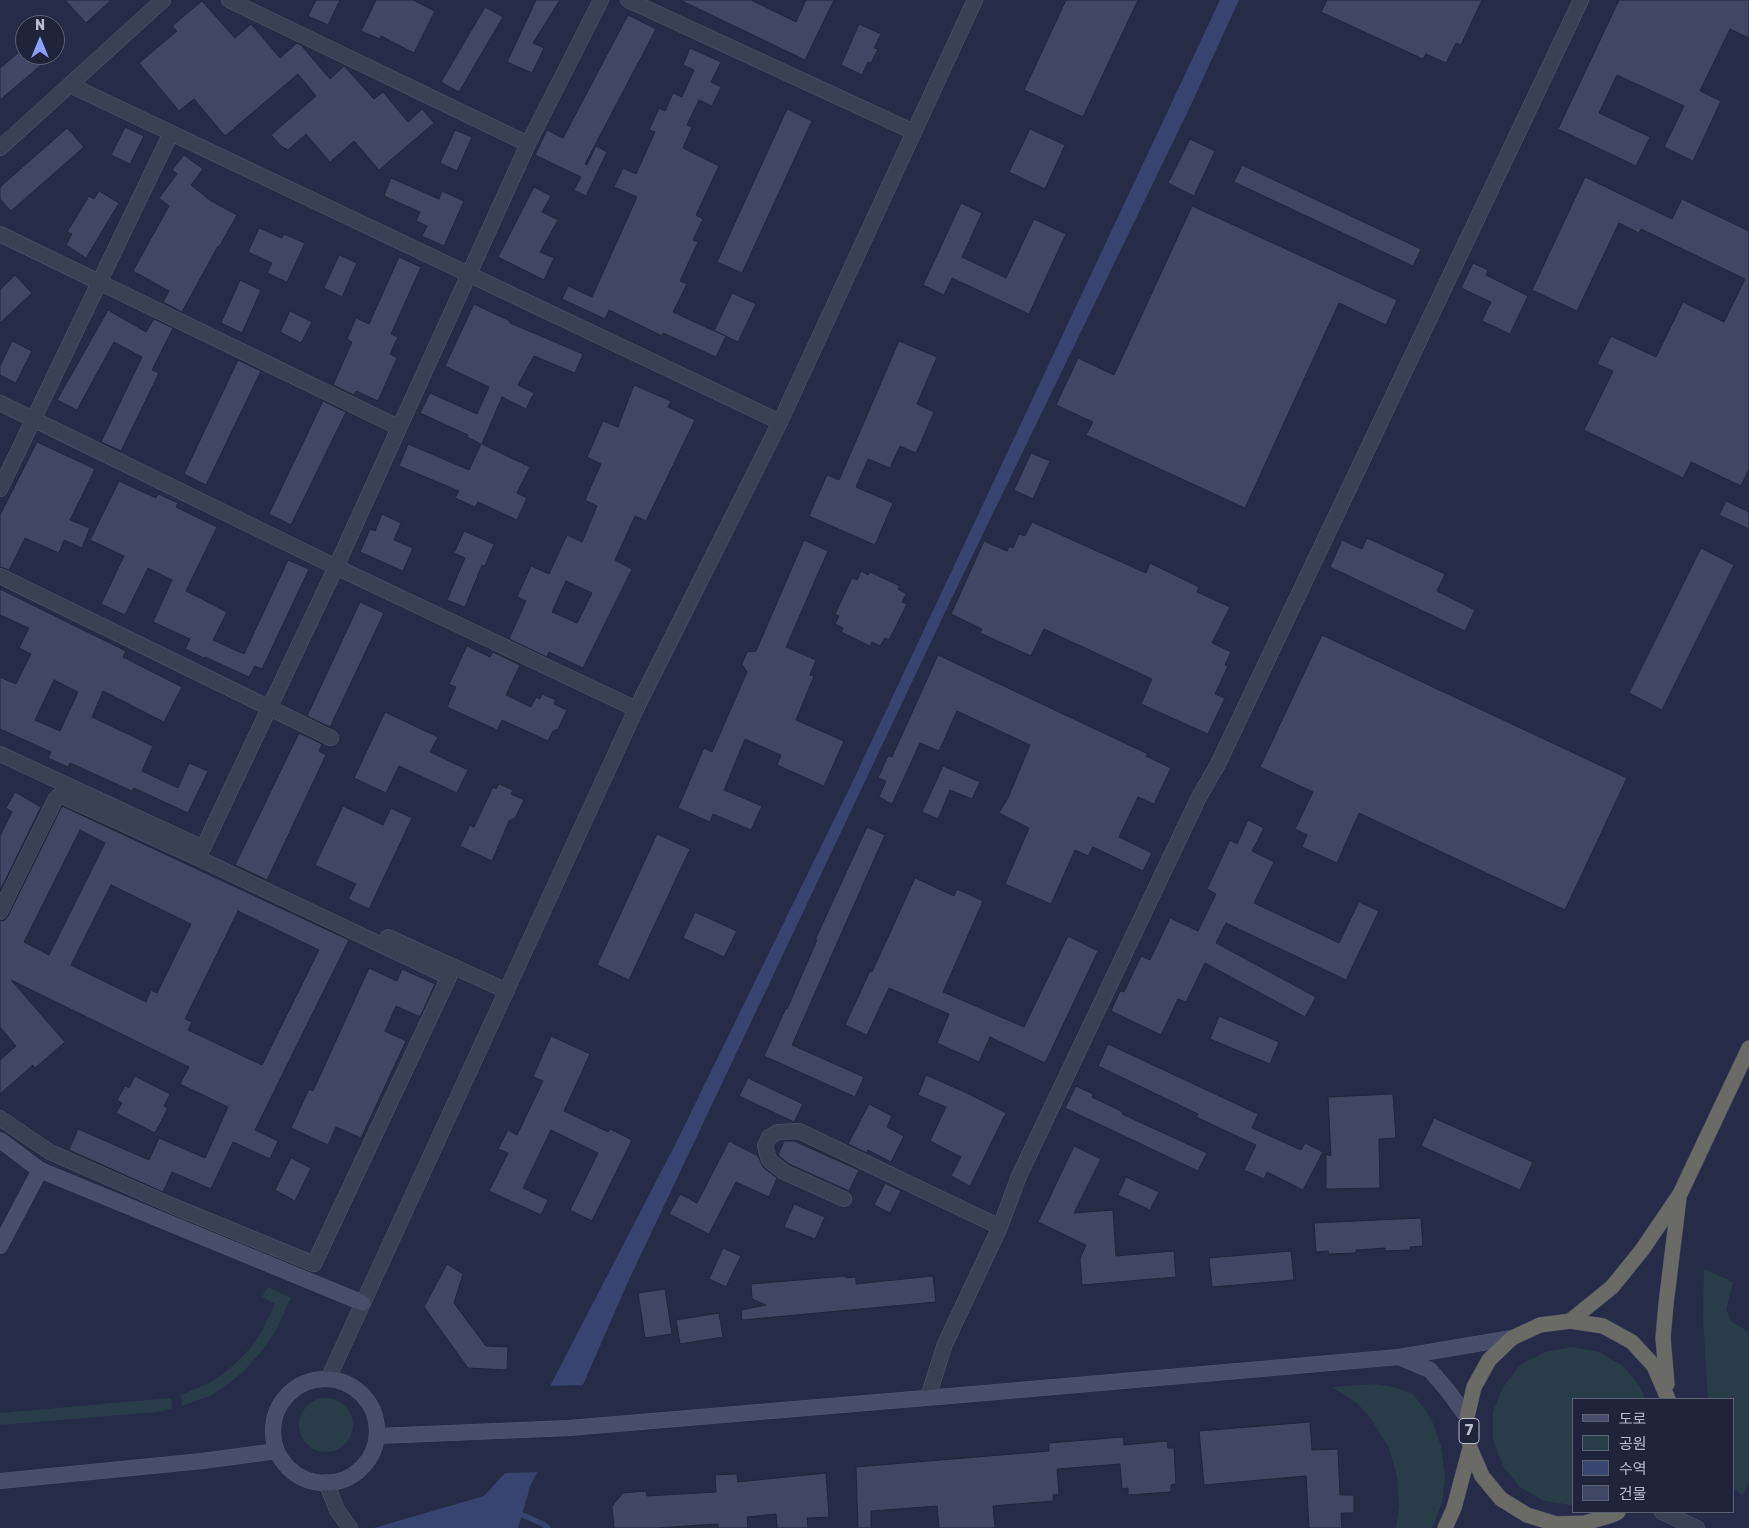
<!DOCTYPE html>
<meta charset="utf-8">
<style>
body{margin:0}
#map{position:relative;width:1749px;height:1528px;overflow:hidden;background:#262c47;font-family:Rubik,"Noto Sans KR",sans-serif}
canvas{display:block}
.legend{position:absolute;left:1572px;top:1398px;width:162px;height:115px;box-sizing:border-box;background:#1f243b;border:1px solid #5c6176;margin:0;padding:6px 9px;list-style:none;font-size:15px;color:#b8bccf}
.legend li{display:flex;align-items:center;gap:10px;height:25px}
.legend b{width:25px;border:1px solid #5c6176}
.north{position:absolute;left:15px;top:15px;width:50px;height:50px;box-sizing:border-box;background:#1f243b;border:1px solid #5c6176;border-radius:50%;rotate:0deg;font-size:14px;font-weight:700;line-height:20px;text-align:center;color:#b8bccf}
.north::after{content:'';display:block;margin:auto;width:18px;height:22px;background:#8da0ff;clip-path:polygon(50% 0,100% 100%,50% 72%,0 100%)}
</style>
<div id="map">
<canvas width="1749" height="1528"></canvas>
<ul class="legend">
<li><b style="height:6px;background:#484d69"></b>도로</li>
<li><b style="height:14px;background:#283d47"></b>공원</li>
<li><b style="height:14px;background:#38436f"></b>수역</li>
<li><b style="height:14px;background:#3f4764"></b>건물</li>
</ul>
<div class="north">N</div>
</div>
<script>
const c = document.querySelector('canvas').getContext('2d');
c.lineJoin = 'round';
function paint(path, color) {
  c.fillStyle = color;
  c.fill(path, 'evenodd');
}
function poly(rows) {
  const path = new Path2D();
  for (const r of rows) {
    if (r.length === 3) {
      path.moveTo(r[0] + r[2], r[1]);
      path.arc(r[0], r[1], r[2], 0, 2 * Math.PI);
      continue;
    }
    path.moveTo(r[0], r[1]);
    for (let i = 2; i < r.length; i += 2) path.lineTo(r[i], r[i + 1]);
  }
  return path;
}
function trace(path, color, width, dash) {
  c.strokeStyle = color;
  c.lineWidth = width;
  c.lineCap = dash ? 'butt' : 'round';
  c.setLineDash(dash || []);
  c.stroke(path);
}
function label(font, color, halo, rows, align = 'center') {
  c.font = font + ' Rubik,sans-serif';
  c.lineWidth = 4.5;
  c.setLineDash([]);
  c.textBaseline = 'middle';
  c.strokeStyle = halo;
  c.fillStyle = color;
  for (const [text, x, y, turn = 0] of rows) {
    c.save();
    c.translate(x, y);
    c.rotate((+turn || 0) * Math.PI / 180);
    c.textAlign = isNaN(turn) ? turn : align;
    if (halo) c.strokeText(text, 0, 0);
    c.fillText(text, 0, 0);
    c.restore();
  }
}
paint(poly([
 [1704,1269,1733,1282,1726,1310,1732,1322,1749,1332,1749,1483,1742,1496,1733,1487,1733,1399,1708,1399,1703,1318],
 [268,1287,291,1298,274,1334,260,1353,243,1372,227,1385,212,1395,182,1406,181,1395,209,1383,223,1374,237,1362,252,1346,263,1329,275,1304,262,1297],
 [1572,1347,1599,1352,1623,1366,1640,1387,1645,1399,1573,1399,1573,1505,1571,1505,1544,1501,1520,1487,1503,1466,1493,1440,1493,1412,1503,1387,1520,1365,1545,1352],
 [1374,1384,1393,1387,1412,1393,1424,1408,1434,1425,1441,1447,1445,1477,1442,1503,1434,1523,1431,1528,1396,1528,1399,1505,1397,1477,1389,1448,1372,1420,1356,1402,1331,1387],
 [326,1425,27],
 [171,1398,172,1409,156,1412,0,1425,0,1413]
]), '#283d47');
paint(poly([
 [1220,0,1239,0,1189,109,948,606,627,1284,582,1387,531,1484,518,1528,374,1528,484,1496,505,1473,676,1143,852,783]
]), '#38436f');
paint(poly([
 [585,1385,540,1472,502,1473,547,1386]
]), '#262c47');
trace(poly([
 [516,1512,543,1524,548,1528]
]), '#38436f', 5.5);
const building = poly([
 [65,0,111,0,86,23,65,0],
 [316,0,340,0,328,25,308,16,316,0],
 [376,0,413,0,435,11,414,53,381,36,380,39,361,31,376,0],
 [536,0,560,0,533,43,544,48,532,73,507,62,536,0],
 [680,0,751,0,796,22,806,0,834,0,805,60,680,0],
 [1066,0,1138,0,1083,117,1024,90,1066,0],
 [1327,0,1482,0,1461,45,1456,43,1446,63,1426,54,1423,59,1321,12,1327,0],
 [1619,0,1749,0,1749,38,1730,29,1700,91,1721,101,1693,161,1664,147,1684,106,1617,75,1599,113,1650,137,1636,166,1558,129,1619,0],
 [202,1,235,38,251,24,280,58,297,43,301,45,330,79,344,66,374,99,383,92,408,122,422,109,434,123,379,170,354,141,330,162,306,134,288,150,281,146,271,135,316,96,298,74,225,136,194,99,179,111,139,63,177,31,172,26,202,1],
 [485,7,503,17,459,92,441,82,485,7],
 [628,15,656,29,585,164,587,165,596,146,607,152,586,196,574,190,581,177,535,155,547,130,563,138,628,15],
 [859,24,881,34,874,48,878,49,871,63,868,62,862,75,841,65,859,24],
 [25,47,25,55,53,55,0,100,0,68,25,47],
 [690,48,721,62,711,82,721,87,712,106,699,100,687,125,692,127,683,148,719,166,696,215,703,219,693,240,698,242,680,281,687,284,673,312,714,331,732,293,756,304,738,342,715,331,726,336,716,357,663,333,662,336,609,310,605,319,562,299,568,286,592,297,637,197,614,187,623,168,636,174,655,132,649,130,659,108,665,111,673,93,682,97,694,70,683,65,690,48],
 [787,109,812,121,742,273,717,262,787,109],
 [125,127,144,136,130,164,111,155,125,127],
 [67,128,84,147,11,211,0,199,0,187,67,128],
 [1030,129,1065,145,1045,189,1009,172,1030,129],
 [455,130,472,137,457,171,440,163,455,130],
 [1190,139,1215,151,1194,196,1168,183,1190,139],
 [184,155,203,169,191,185,211,201,237,215,219,247,218,246,182,312,163,302,169,291,133,271,169,206,159,198,177,174,172,170,184,155],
 [1242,165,1421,249,1413,266,1234,182,1242,165],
 [1585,177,1672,219,1682,199,1749,231,1749,469,1741,486,1691,462,1683,478,1584,430,1613,371,1597,364,1611,336,1656,357,1683,302,1724,322,1745,279,1641,229,1639,233,1619,223,1577,311,1532,290,1585,177],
 [391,178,439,199,442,191,464,201,444,246,422,236,427,226,416,221,420,212,384,196,391,178],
 [534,187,551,196,542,212,558,220,540,252,554,258,544,280,498,257,534,187],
 [99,191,119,203,86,258,66,245,72,234,67,232,89,196,94,199,99,191],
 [961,203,982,213,962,257,1006,278,1034,219,1066,234,1029,314,952,278,944,295,923,285,961,203],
 [1192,206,1397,300,1386,325,1339,303,1245,508,1086,435,1093,422,1056,405,1078,358,1114,375,1192,206],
 [259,228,282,238,284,234,305,243,287,282,267,273,272,263,248,252,259,228],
 [339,255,357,263,342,297,324,288,339,255],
 [399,257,421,267,391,334,398,337,390,354,397,358,378,401,356,391,354,395,333,385,352,342,347,339,356,318,369,324,399,257],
 [1473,263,1488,270,1486,275,1528,296,1510,334,1482,321,1491,302,1461,288,1473,263],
 [15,275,32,293,0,323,0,290,15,275],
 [240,280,261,290,242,333,221,323,240,280],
 [474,304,510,321,510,323,583,354,575,373,534,356,518,385,534,393,526,409,502,397,482,444,530,467,517,493,527,498,517,520,478,502,475,507,455,498,459,491,399,466,408,444,469,470,481,444,467,437,468,435,420,413,430,393,477,414,489,387,445,366,474,304],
 [108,310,146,332,154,319,173,328,152,370,159,373,121,451,101,442,142,357,114,342,77,410,57,400,108,310],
 [290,311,312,322,301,343,280,332,290,311],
 [12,341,32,351,16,383,0,375,0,366,12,341],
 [899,341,937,357,917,404,934,412,916,453,900,446,890,468,868,459,856,487,893,503,875,545,809,516,827,475,839,480,899,341],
 [238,360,261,371,206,485,184,474,238,360],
 [634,385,671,401,668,407,695,420,646,521,635,516,615,560,632,569,583,668,549,652,547,657,509,639,526,601,517,597,531,566,549,574,567,535,582,542,597,506,585,500,601,464,587,457,603,421,618,427,634,385],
 [566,581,592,593,577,623,552,612,566,581],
 [323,401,346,412,291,525,269,514,323,401],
 [37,442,95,469,70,520,90,528,82,548,64,540,59,553,25,538,9,570,0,567,0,515,37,442],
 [1031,453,1050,461,1033,499,1014,490,1031,453],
 [119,481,156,498,158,494,178,503,176,507,217,527,186,591,227,612,213,640,244,654,288,560,309,569,262,669,255,666,249,677,205,657,204,658,185,649,190,639,153,622,172,580,148,568,125,615,101,604,124,556,90,540,119,481],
 [1726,501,1749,512,1749,529,1719,515,1726,501],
 [382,514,401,523,394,540,413,548,403,571,360,552,370,529,375,531,382,514],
 [1032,522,1146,573,1150,563,1199,587,1197,592,1230,607,1212,643,1231,652,1225,665,1228,666,1215,694,1225,698,1208,734,1141,704,1152,679,1044,629,1031,656,980,633,982,629,951,614,984,541,1007,551,1009,546,1013,548,1019,534,1025,536,1032,522],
 [464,531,494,544,485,566,482,565,465,607,447,600,465,558,454,553,464,531],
 [1367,538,1445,574,1437,591,1475,610,1465,631,1330,567,1342,540,1362,549,1367,538],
 [804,540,828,551,786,647,816,660,810,675,814,676,796,720,844,741,824,786,777,765,781,755,745,739,724,790,762,806,751,830,713,814,710,822,678,808,704,748,712,752,747,672,742,664,747,652,756,651,804,540],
 [1701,548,1734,565,1662,710,1629,693,1701,548],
 [861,571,868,575,870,572,900,586,898,589,906,594,902,602,907,604,889,640,885,638,880,646,872,642,870,646,841,632,843,628,835,624,839,616,835,614,852,578,857,580,861,571],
 [0,586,0,589,126,651,123,657,182,687,164,722,103,691,92,717,153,746,142,771,178,788,189,763,208,771,188,813,134,788,132,791,70,763,68,767,48,758,51,752,0,729,0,677,16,684,31,654,19,648,29,628,0,615,0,586],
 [54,680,78,692,60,731,35,720,54,680],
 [360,602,384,613,330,727,307,716,360,602],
 [1322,635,1627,778,1565,910,1359,813,1337,863,1302,847,1307,835,1295,829,1313,792,1260,767,1322,635],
 [467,646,490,657,493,652,520,665,506,695,531,707,536,697,540,699,542,694,556,700,554,704,567,710,558,729,553,731,548,741,502,720,497,730,447,707,456,687,449,684,467,646],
 [938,655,1148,754,1146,756,1171,768,1154,804,1138,797,1119,837,1152,853,1143,871,1093,847,1088,856,1075,850,1051,904,1005,884,1029,828,999,813,1008,798,1030,745,957,711,939,751,920,743,892,804,879,797,886,781,878,778,888,756,892,757,938,655],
 [385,712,438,737,430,752,468,770,457,793,399,766,386,793,354,778,385,712],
 [299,733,322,744,319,751,326,755,267,880,235,865,299,733],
 [943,766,980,782,972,799,950,790,938,819,922,812,943,766],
 [499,784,513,790,511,794,524,800,515,818,509,821,492,861,460,846,470,825,474,827,493,787,496,789,499,784],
 [15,792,41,807,0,891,0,836,12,812,6,808,15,792],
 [62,806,349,940,255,1130,278,1141,270,1159,233,1142,211,1189,172,1172,163,1192,69,1150,78,1129,149,1160,159,1138,205,1158,228,1107,180,1084,189,1067,11,980,65,1042,35,1068,33,1065,0,1094,0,1060,16,1046,0,1027,0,921,5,920,8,916,62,806],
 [80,830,105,843,49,955,24,942,80,830],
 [111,885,191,924,157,993,151,990,146,1002,71,965,111,885],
 [238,911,319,950,262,1065,188,1030,192,1022,185,1019,238,911],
 [343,806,383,825,391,808,412,818,369,909,348,899,356,884,315,865,343,806],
 [1248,820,1264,828,1252,851,1274,862,1254,903,1339,943,1359,902,1379,911,1346,980,1226,923,1216,943,1316,997,1305,1017,1205,963,1186,1002,1178,999,1161,1035,1111,1011,1120,991,1124,992,1141,956,1150,960,1170,918,1198,931,1216,894,1207,889,1230,840,1237,844,1248,820],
 [867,827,885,835,792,1045,864,1077,855,1097,764,1056,786,1008,787,1009,817,940,815,940,867,827],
 [657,834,690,849,629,980,597,965,657,834],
 [915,878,954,896,957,889,983,901,943,992,1024,1027,1068,936,1098,951,1045,1063,990,1037,979,1062,937,1043,949,1014,889,988,867,1035,845,1025,870,971,872,972,915,878],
 [695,912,737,931,724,957,683,938,695,912],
 [369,968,397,981,402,969,435,984,420,1017,396,1006,385,1031,406,1041,361,1138,336,1127,328,1145,291,1128,309,1089,313,1091,369,968],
 [1219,1016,1279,1042,1270,1064,1210,1039,1219,1016],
 [551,1036,590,1054,564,1111,608,1132,610,1129,632,1140,592,1221,570,1210,598,1153,551,1130,523,1188,548,1200,541,1215,489,1191,508,1153,498,1149,508,1130,517,1135,543,1081,533,1077,551,1036],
 [1108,1044,1258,1114,1252,1128,1301,1150,1305,1143,1323,1152,1303,1190,1267,1172,1264,1179,1244,1170,1256,1145,1196,1117,1198,1114,1098,1066,1108,1044],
 [926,1075,969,1094,1006,1113,970,1186,951,1176,961,1157,930,1141,946,1107,918,1095,926,1075],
 [135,1076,170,1094,164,1106,168,1108,155,1133,116,1113,122,1103,117,1100,125,1086,129,1088,135,1076],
 [748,1078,803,1104,794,1122,739,1096,748,1078],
 [1076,1086,1093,1094,1092,1097,1123,1112,1122,1114,1207,1153,1198,1171,1065,1108,1076,1086],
 [1393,1094,1396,1138,1379,1139,1380,1188,1326,1189,1326,1154,1331,1156,1328,1097,1393,1094],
 [869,1104,892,1116,887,1127,904,1136,891,1162,868,1150,867,1153,848,1144,869,1104],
 [1434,1118,1533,1162,1520,1190,1421,1146,1434,1118],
 [729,1141,758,1156,763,1167,777,1178,769,1197,736,1182,709,1234,669,1214,680,1194,697,1203,729,1141],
 [784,1141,794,1141,859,1170,849,1191,789,1164,778,1155,784,1141],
 [1074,1146,1101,1159,1074,1213,1113,1210,1116,1256,1174,1251,1176,1277,1082,1285,1080,1259,1086,1245,1038,1222,1074,1146],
 [291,1158,311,1168,295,1201,275,1190,291,1158],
 [1126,1177,1159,1192,1150,1210,1118,1195,1126,1177],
 [885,1183,901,1191,890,1213,874,1205,885,1183],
 [794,1204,825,1217,815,1239,784,1227,794,1204],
 [1421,1218,1423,1246,1410,1247,1410,1250,1385,1251,1385,1248,1356,1250,1356,1253,1329,1254,1328,1251,1316,1252,1314,1223,1421,1218],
 [723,1248,741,1256,726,1287,709,1279,723,1248],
 [1291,1251,1294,1280,1212,1287,1209,1258,1291,1251],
 [447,1264,463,1274,454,1303,486,1346,508,1347,507,1370,468,1368,424,1307,447,1264],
 [846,1276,846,1278,856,1277,856,1284,933,1276,936,1302,742,1320,741,1310,766,1305,752,1299,751,1284,846,1276],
 [665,1289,672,1334,645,1338,638,1293,665,1289],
 [719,1313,723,1337,680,1344,676,1320,719,1313],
 [1310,1422,1312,1450,1338,1449,1340,1495,1354,1495,1354,1513,1341,1513,1342,1528,1309,1528,1306,1476,1204,1485,1199,1431,1310,1422],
 [1123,1437,1124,1445,1167,1441,1168,1448,1174,1448,1176,1484,1171,1485,1171,1492,1128,1495,1128,1488,1122,1489,1120,1464,1057,1469,1059,1494,1053,1495,1053,1501,993,1506,995,1528,939,1528,937,1506,871,1511,871,1528,858,1528,856,1467,1049,1451,1049,1443,1123,1437],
 [826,1473,829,1517,807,1518,808,1528,777,1528,776,1514,747,1517,748,1528,718,1528,718,1524,656,1528,614,1528,612,1506,623,1493,646,1491,647,1496,716,1492,715,1475,737,1474,738,1482,826,1473]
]);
paint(building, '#3f4764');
trace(building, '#21263d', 1);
const minor = poly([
 [229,0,528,144],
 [628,0,914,132],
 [70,85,780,422],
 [0,148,163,0],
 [0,234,398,427],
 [0,403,336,567,636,709],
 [0,489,171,133],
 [0,576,331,738],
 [0,754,203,848,336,567,528,144,601,0],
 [0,912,55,800,60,795,200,859,449,977,314,1264,173,1206,50,1152,0,1118],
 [388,937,507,991],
 [844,1199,784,1172,769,1160,765,1146,769,1137,778,1132,799,1131,1000,1227],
 [928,1397,945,1344,1000,1227,1019,1176,1199,797,1218,764,1581,0]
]);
const tertiary = poly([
 [328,1379,636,709,780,422,975,0],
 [326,1482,337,1510,350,1528],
 [1662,1512,1697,1528]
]);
const secondary = poly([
 [0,1140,40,1170,363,1303],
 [0,1246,40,1170],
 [1399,1357,1430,1370,1448,1391,1467,1417],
 [325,1431,52],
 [378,1436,569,1428,985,1393,1399,1357,1512,1338],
 [0,1481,202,1461,277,1451]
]);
const trunk = poly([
 [1570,1321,1612,1287,1642,1250,1680,1194,1749,1048],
 [1667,1384,1663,1338,1666,1304,1679,1198],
 [1618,1512,1612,1515,1585,1523,1556,1524,1527,1515,1501,1499,1482,1476,1470,1448,1467,1417,1474,1387,1489,1360,1512,1338,1540,1325,1570,1321,1603,1326,1632,1342,1654,1366,1668,1399],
 [1445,1528,1454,1508,1470,1448]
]);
trace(minor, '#53576d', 16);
trace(tertiary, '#53576d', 16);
trace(secondary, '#53576d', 16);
trace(trunk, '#42475d', 16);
trace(minor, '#3a4056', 15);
trace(tertiary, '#3a4056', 15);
trace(secondary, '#484d69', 15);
trace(trunk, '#6a6a66', 15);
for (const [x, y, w] of [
 [1469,1431,20]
]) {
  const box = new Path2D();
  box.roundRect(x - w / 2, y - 12.5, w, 25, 4);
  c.fillStyle = '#1f243b';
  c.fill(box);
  trace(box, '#b8bccf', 1);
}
label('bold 15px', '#b8bccf', null, [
 ["7",1469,1431]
]);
</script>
